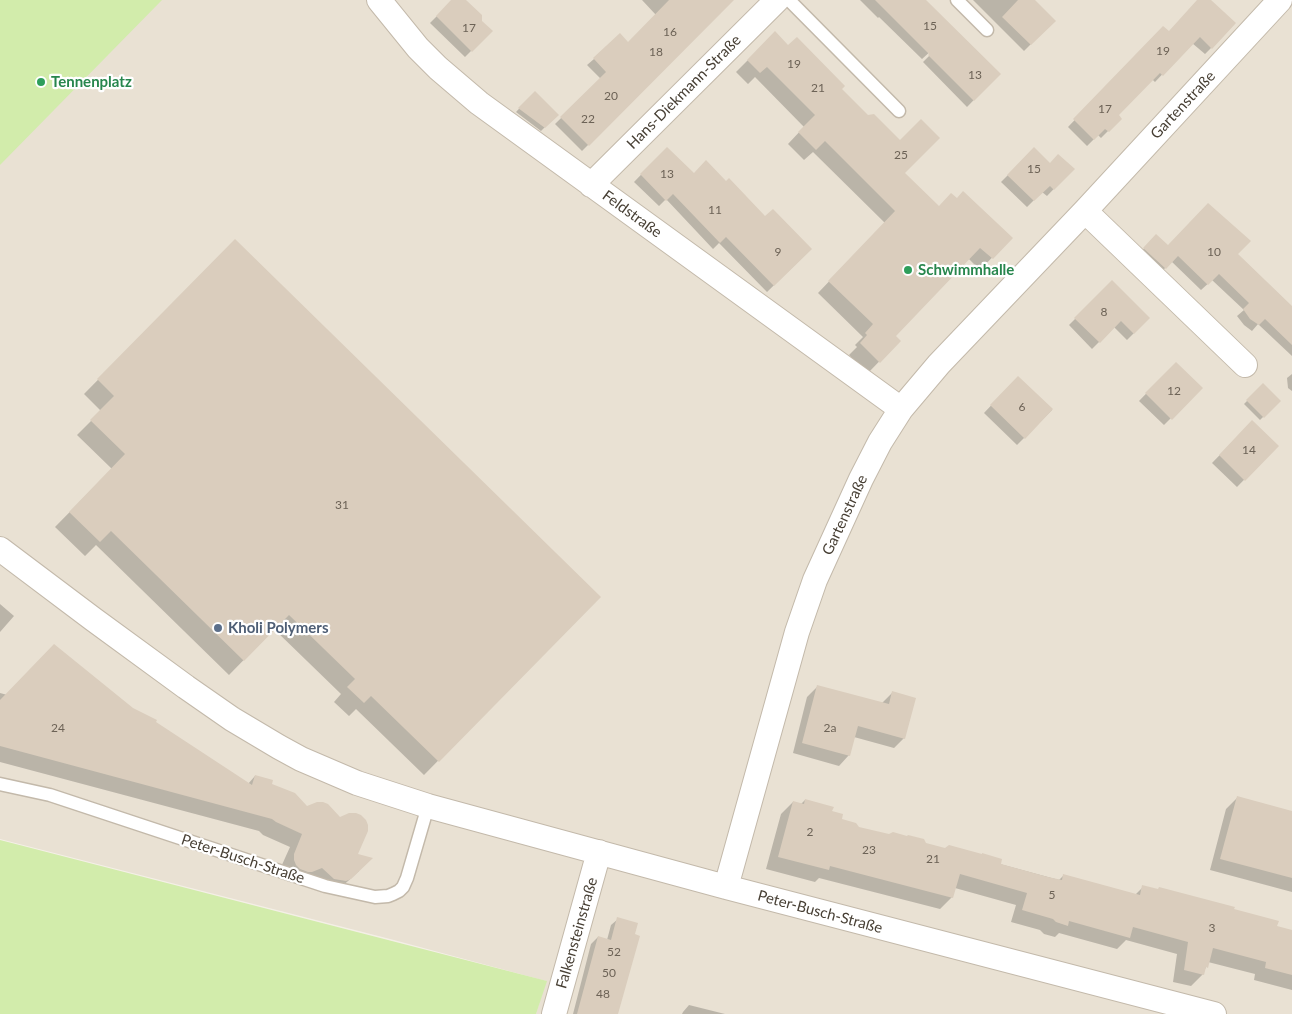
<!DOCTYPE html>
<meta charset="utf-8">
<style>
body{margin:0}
canvas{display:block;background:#f4efe6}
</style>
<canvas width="1292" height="1014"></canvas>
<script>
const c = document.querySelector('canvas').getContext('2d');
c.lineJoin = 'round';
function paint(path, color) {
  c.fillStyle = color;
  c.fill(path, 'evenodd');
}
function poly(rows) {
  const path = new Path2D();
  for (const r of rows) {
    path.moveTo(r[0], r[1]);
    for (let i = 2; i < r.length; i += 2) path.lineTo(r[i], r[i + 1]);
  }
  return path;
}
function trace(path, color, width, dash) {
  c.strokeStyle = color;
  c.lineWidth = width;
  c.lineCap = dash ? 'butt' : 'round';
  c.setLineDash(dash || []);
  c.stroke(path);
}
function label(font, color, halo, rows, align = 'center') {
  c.font = font + ' Lato,sans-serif';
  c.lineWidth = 4.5;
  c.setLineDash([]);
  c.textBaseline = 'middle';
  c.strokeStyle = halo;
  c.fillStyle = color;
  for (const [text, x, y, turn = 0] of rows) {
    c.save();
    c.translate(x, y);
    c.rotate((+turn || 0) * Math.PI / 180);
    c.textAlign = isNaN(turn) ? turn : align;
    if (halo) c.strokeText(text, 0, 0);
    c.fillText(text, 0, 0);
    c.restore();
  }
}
paint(poly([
 [0,0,1292,0,1292,1014,536,1014,546,981,394,940,0,839]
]), '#e9e1d3');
paint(poly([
 [0,0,162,0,0,165],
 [0,840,547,981,536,1014,0,1014]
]), '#d2ecab');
paint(poly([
 [453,0,464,0,481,21,491,31,465,57,430,23],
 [642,0,733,0,582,151,555,124,601,79,587,65,594,59,628,43,656,15],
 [860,0,914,0,999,74,967,107,923,62,934,51,932,50,922,59,879,17,878,18],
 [973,0,1033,0,1054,21,1024,51],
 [1198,0,1209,0,1211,48,1205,54,1192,43,1155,82,1152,79,1117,115,1120,119,1101,138,1098,135,1087,146,1068,127,1163,28,1169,33],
 [775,33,788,47,841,89,903,173,939,207,1011,238,980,270,968,258,894,336,899,341,868,373,849,355,857,347,855,345,863,337,818,293,885,223,813,152,804,160,788,144,804,127,755,77,748,84,736,72],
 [535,92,557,115,541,131,516,112],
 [667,148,694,175,726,182,765,218,811,249,767,292,719,243,713,249,666,199,659,206,634,182],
 [1034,149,1050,164,1073,169,1047,196,1042,192,1027,207,1001,182],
 [1156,236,1167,247,1237,254,1292,307,1292,356,1258,324,1252,331,1244,325,1237,316,1244,310,1212,280,1201,290,1171,261,1159,275,1138,255],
 [235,241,599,597,424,775,356,709,349,716,334,702,341,694,274,629,229,675,96,545,85,556,55,527,112,469,77,435,101,411,84,394],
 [1112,282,1149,318,1127,340,1114,327,1092,349,1069,325],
 [1176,363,1201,388,1164,425,1139,401],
 [1292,374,1292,391,1288,388,1287,378],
 [1018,377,1052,410,1017,445,984,413],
 [1263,385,1279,401,1260,420,1244,404],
 [1252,422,1277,446,1237,487,1212,463],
 [0,604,14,616,0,632],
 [817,687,882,703,892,693,904,738,894,748,854,737,849,755,839,766,793,753,807,697],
 [0,693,26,700,132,709,154,722,248,784,255,776,270,785,356,855,359,871,337,891,309,880,299,884,287,881,284,878,281,867,290,847,263,835,259,831,0,762],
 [1237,798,1292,812,1292,892,1210,870,1226,809],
 [805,800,831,812,841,820,858,828,926,844,1059,880,1063,876,1135,895,1143,887,1233,910,1276,927,1292,935,1292,990,1254,980,1255,974,1208,962,1203,974,1191,986,1173,982,1177,954,1126,940,1117,949,1059,933,1055,937,1044,934,1040,930,1011,922,1016,905,955,888,952,897,940,909,819,878,815,882,766,869,781,814,793,802,801,804],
 [618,919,617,1014,573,1014,591,944,598,937,607,940,611,925],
 [689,1005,725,1014,682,1014,683,1012]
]), '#0003');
paint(poly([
 [451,0,466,0,482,15,482,21,493,31,472,52,436,16],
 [669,0,734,0,589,146,560,117,606,72,593,58,620,33,628,42],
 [875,0,926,0,1001,74,974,101,928,55,929,54],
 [1018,0,1035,0,1056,21,1031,45,1002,17],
 [1197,0,1211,0,1236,23,1212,49,1200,37,1163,76,1160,73,1119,115,1122,119,1109,132,1105,129,1094,140,1073,119,1163,26,1169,31],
 [775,31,788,45,797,37,845,86,842,89,868,115,874,114,900,140,921,119,940,138,905,173,939,206,951,193,957,198,963,191,1013,238,993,259,980,248,896,336,901,341,880,363,860,343,867,335,865,333,873,324,828,281,895,211,825,141,816,150,798,132,815,115,767,67,760,73,747,60],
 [535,91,559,115,545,128,518,108],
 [667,147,694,173,706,160,726,181,729,178,765,216,773,209,812,249,774,286,726,237,720,243,673,194,666,201,640,174],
 [1034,147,1050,163,1058,154,1075,169,1054,190,1050,186,1034,201,1007,175],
 [1208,203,1251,241,1238,254,1292,306,1292,345,1265,319,1259,325,1250,319,1243,309,1249,303,1219,274,1208,285,1178,256,1166,269,1143,248,1156,234,1168,245],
 [235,239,601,597,439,762,371,696,364,703,347,687,355,679,289,615,244,661,111,531,100,542,69,512,125,454,90,420,114,396,97,379],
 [1112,280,1150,318,1134,334,1121,321,1100,343,1074,318],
 [1176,362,1203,388,1172,420,1145,393],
 [1018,376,1053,409,1025,439,990,405],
 [1263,383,1281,401,1264,418,1246,400],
 [1252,420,1279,446,1245,481,1219,455],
 [54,644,133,708,157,720,156,722,252,785,255,775,273,780,272,784,295,793,307,806,317,802,323,802,328,804,340,817,349,813,356,813,361,815,366,820,368,825,368,831,358,854,373,858,351,879,346,881,334,879,322,868,312,872,308,872,300,869,296,865,294,860,294,854,302,834,276,822,272,819,0,746,0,700],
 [817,685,889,704,892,691,916,698,905,739,858,726,850,756,802,743],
 [1237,796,1292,811,1292,878,1220,859],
 [805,799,834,807,832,811,843,814,842,819,856,823,859,827,889,834,893,832,907,836,908,835,924,839,926,843,945,848,949,845,982,854,982,853,1002,859,1001,864,1048,877,1062,880,1063,874,1140,895,1142,885,1158,889,1159,887,1235,907,1234,909,1279,921,1277,926,1292,930,1292,975,1265,968,1266,962,1213,948,1208,968,1206,967,1204,975,1184,970,1188,942,1133,927,1130,938,1069,921,1068,926,1056,922,1053,919,1022,910,1027,893,960,874,953,898,830,866,829,870,778,857,793,801,804,804],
 [617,917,638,923,635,934,640,936,618,1014,577,1014,598,936,611,940]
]), '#dacdbd');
const lane = poly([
 [789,0,899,111],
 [957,0,987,30],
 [0,784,50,795,325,886,375,897,388,896,393,894,399,891,403,887,407,878,428,806]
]);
const street = poly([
 [379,0,418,48,438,68,479,103,901,409],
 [591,185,777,0],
 [1085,211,1245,365],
 [0,549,93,619,186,687,232,719,279,747,301,759,357,783,428,806,726,887,1214,1014],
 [726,887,797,632,815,580,861,479,880,442,901,409,939,364,1085,211,1280,0],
 [554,1014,599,852]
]);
trace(lane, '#c3b9aa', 15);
trace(street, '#c3b9aa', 26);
trace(lane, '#fff', 12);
trace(street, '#fff', 24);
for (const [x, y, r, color] of [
 [41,82,5,"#2e9e5b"],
 [908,270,5,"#2e9e5b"],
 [218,628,5,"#5c6f8a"]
]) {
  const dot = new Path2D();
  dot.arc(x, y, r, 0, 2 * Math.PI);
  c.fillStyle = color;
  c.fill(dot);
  trace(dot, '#fff', 2);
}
label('12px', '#6c6256', null, [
 ["15",930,26],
 ["17",469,28],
 ["16",670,32],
 ["19",1163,51],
 ["18",656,52],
 ["19",794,64],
 ["13",975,75],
 ["21",818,88],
 ["20",611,96],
 ["17",1105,109],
 ["22",588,119],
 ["25",901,155],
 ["15",1034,169],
 ["13",667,174],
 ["11",715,210],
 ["9",778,252],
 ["10",1214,252],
 ["8",1104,312],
 ["12",1174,391],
 ["6",1022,407],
 ["14",1249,450],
 ["31",342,505],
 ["24",58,728],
 ["2a",830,728],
 ["2",810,832],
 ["23",869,850],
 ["21",933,859],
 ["5",1052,895],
 ["3",1212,928],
 ["52",614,952],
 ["50",609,973],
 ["48",603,994]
]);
label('bold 15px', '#27864d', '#fff', [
 ["Tennenplatz",51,82],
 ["Schwimmhalle",918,270]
], 'left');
label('15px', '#473f34', '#fff', [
 ["Hans-Diekmann-Straße",684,92,-45],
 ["Gartenstraße",1183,105,-47],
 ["Feldstraße",632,214,36],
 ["Gartenstraße",845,515,-65],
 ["Peter-Busch-Straße",243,859,18],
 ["Peter-Busch-Straße",820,912,15],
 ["Falkensteinstraße",577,933,-74]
]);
label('bold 15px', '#4e5e75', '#fff', [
 ["Kholi Polymers",228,628]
], 'left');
</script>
